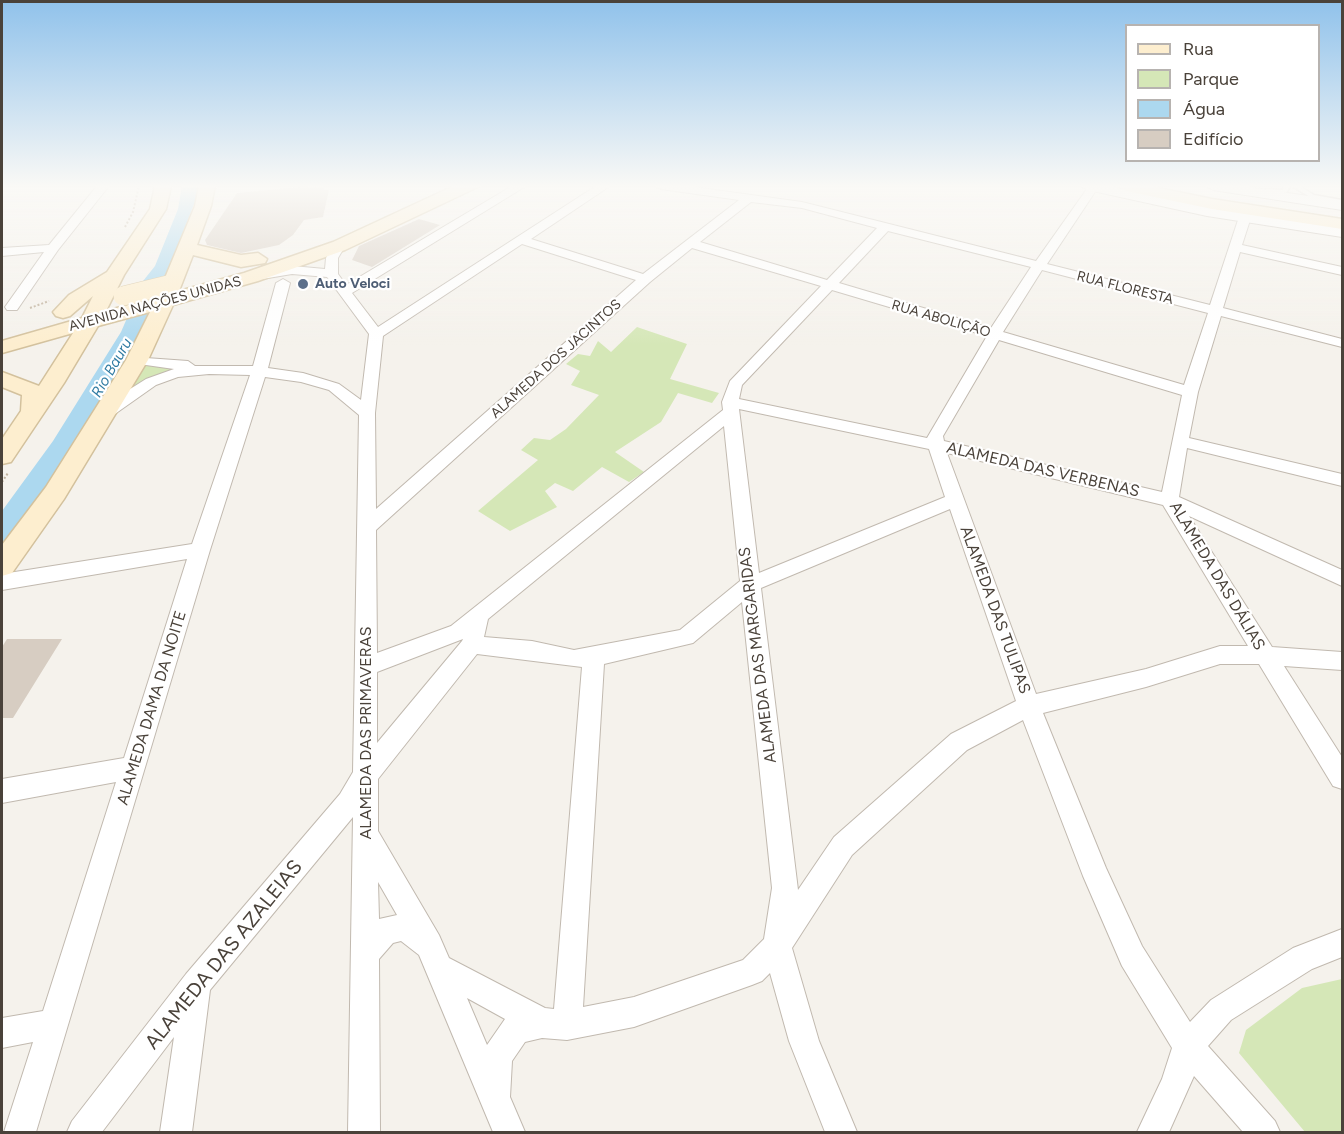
<!DOCTYPE html>
<meta charset="utf-8">
<style>
body{margin:0}
#map{position:relative;width:1344px;height:1134px;overflow:hidden;background:#f5f2ec;font-family:Figtree,sans-serif}
canvas{display:block}
.frame{position:absolute;inset:0;border:3px solid #4a423a;pointer-events:none}
.legend{position:absolute;left:1125px;top:24px;width:195px;height:138px;box-sizing:border-box;background:#fff;border:2px solid #b7b3b0;margin:0;padding:8px 10px;list-style:none;font-size:18px;color:#4a423a}
.legend li{display:flex;align-items:center;gap:12px;height:30px}
.legend b{width:30px;border:2px solid #b7b3b0}
</style>
<div id="map">
<canvas width="1344" height="1134"></canvas>
<div class="frame"></div>
<ul class="legend">
<li><b style="height:8px;background:#fdeecf"></b>Rua</li>
<li><b style="height:16px;background:#d5e7b7"></b>Parque</li>
<li><b style="height:16px;background:#acd8ef"></b>Água</li>
<li><b style="height:16px;background:#d7cdc2"></b>Edifício</li>
</ul>
</div>
<script>
const c = document.querySelector('canvas').getContext('2d');
c.lineJoin = 'round';
function paint(path, color) {
  c.fillStyle = color;
  c.fill(path, 'evenodd');
}
function poly(rows) {
  const path = new Path2D();
  for (const r of rows) {
    path.moveTo(r[0], r[1]);
    for (let i = 2; i < r.length; i += 2) path.lineTo(r[i], r[i + 1]);
  }
  return path;
}
function trace(path, color, width, dash) {
  c.strokeStyle = color;
  c.lineWidth = width;
  c.lineCap = dash ? 'butt' : 'round';
  c.setLineDash(dash || []);
  c.stroke(path);
}
function label(font, color, halo, rows, align = 'center') {
  c.font = font + ' Figtree,sans-serif';
  c.lineWidth = 4.5;
  c.setLineDash([]);
  c.textBaseline = 'middle';
  c.strokeStyle = halo;
  c.fillStyle = color;
  for (const [text, x, y, turn = 0] of rows) {
    c.save();
    c.translate(x, y);
    c.rotate((+turn || 0) * Math.PI / 180);
    c.textAlign = isNaN(turn) ? turn : align;
    if (halo) c.strokeText(text, 0, 0);
    c.fillText(text, 0, 0);
    c.restore();
  }
}
paint(poly([
 [637,327,687,344,670,379,719,393,712,403,678,393,661,422,615,452,644,472,629,482,602,467,573,491,555,483,545,491,557,507,510,531,478,511,538,460,521,450,534,438,550,440,566,429,599,395,571,385,580,371,566,364,578,354,590,356,598,341,611,352],
 [144,363,175,369,127,395],
 [1342,979,1342,1132,1305,1132,1239,1053,1246,1030,1302,988]
]), '#d5e7b7');
paint(poly([
 [182,186,198,186,197,197,169,267,142,346,82,446,2,559,2,511,53,441,121,332,143,281,155,266,178,209]
]), '#acd8ef');
paint(poly([
 [312,186,324,186,323,190,329,190,323,217,304,220,293,235,279,245,241,253,207,245,205,240,237,193],
 [419,219,440,225,372,267,352,260,359,246],
 [7,639,62,639,13,718,2,718,2,647]
]), '#d7cdc2');
const service = poly([
 [1284,186,1290,186,1287,192,1280,194,1264,191,1267,189,1283,190,1284,186],
 [1292,186,1299,186,1314,195,1342,200,1342,204,1310,197,1292,186]
]);
const minor = poly([
 [97,186,109,186,58,250,17,310,7,310,5,307,44,252,2,256,2,248,49,245,97,186],
 [512,186,526,186,352,293,378,327,596,186,610,186,531,239,643,274,739,200,661,189,655,186,686,186,802,202,1036,261,1089,186,1099,186,1047,264,1210,305,1239,217,1245,213,1251,217,1242,245,1342,267,1342,275,1240,252,1223,308,1342,339,1342,347,1221,316,1198,392,1189,438,1342,474,1342,486,1187,448,1179,497,1342,570,1342,586,1189,516,1272,647,1342,652,1342,670,1284,666,1342,757,1342,789,1333,786,1259,664,1220,664,1146,687,1043,713,1106,868,1142,946,1190,1022,1211,1000,1293,948,1342,929,1342,957,1312,969,1231,1020,1208,1046,1275,1121,1280,1132,1243,1132,1194,1076,1169,1132,1137,1132,1162,1079,1172,1048,1122,966,1083,876,1023,720,967,750,852,855,792,948,819,1041,857,1132,825,1132,789,1041,770,973,762,981,752,985,634,1027,567,1040,542,1038,525,1042,512,1061,510,1097,525,1132,493,1132,419,955,401,941,393,943,379,959,380,1132,348,1132,353,817,210,990,192,1132,160,1132,174,1037,102,1132,67,1132,72,1121,186,974,340,794,353,772,359,415,329,390,301,382,265,377,210,550,36,1132,4,1132,33,1042,2,1048,2,1018,43,1011,116,782,2,803,2,779,124,758,187,559,2,590,2,574,192,544,250,375,209,374,178,377,156,385,112,416,100,416,98,412,100,408,146,379,174,369,132,363,130,360,132,357,188,361,195,366,253,366,276,283,283,279,290,283,268,368,303,373,339,384,361,400,369,334,327,277,292,274,262,279,255,275,257,272,292,266,325,269,326,258,335,243,339,242,345,246,338,258,338,274,346,285,512,186],
 [751,202,802,208,877,228,827,280,700,242,751,202],
 [888,231,1031,267,991,328,839,283,888,231],
 [522,244,636,280,376,509,375,413,383,336,522,244],
 [692,248,821,286,730,381,722,402,723,410,451,626,377,653,376,530,650,282,692,248],
 [1042,270,1208,313,1184,385,1003,332,1042,270],
 [832,290,987,336,927,438,739,399,742,385,832,290],
 [999,340,1182,395,1162,492,944,441,943,436,999,340],
 [739,409,929,449,945,497,759,573,739,409],
 [724,426,740,581,680,630,574,650,532,641,484,637,488,619,724,426],
 [947,453,1163,505,1248,646,1220,646,1146,669,1036,694,947,453],
 [950,509,1016,701,951,734,834,837,798,890,761,588,950,509],
 [742,602,772,888,764,939,743,960,634,997,583,1007,604,664,693,643,742,602],
 [463,639,462,641,377,743,377,672,463,639],
 [477,654,582,667,554,1009,545,1008,449,958,439,935,378,831,378,779,477,654],
 [378,882,397,915,379,919,378,882],
 [467,998,505,1019,487,1045,467,998]
]);
const tertiary = poly([
 [1081,186,1109,186,1207,206,1342,227,1342,237,1207,216,1088,190,1081,186],
 [1206,186,1241,186,1342,201,1342,210,1213,190,1206,186]
]);
const secondary = poly([
 [155,186,171,186,166,209,124,275,106,311,157,297,195,206,199,186,215,186,211,206,197,245,241,255,258,253,267,259,265,263,241,267,193,255,179,291,244,273,333,242,445,190,456,186,480,186,345,250,258,281,173,305,148,360,64,499,12,573,2,576,2,545,46,487,126,360,150,312,98,326,64,383,11,462,2,464,2,439,21,411,22,395,2,387,2,372,39,386,73,333,2,353,2,341,82,318,93,296,70,316,63,318,56,316,53,312,69,295,107,272,150,209,155,186],
 [1118,186,1149,186,1212,199,1342,219,1342,229,1212,209,1126,191,1118,186]
]);
trace(service, '#c1b9af', 3);
trace(minor, '#c1b9af', 2);
trace(tertiary, '#c1b9af', 2);
trace(secondary, '#d3c19d', 3);
trace(poly([
 [125,227,133,212,139,186],
 [30,308,49,301],
 [2,482,8,473]
]), '#c2b4a0', 2, [2, 2]);
paint(service, '#fff');
paint(minor, '#fff');
paint(tertiary, '#fff');
paint(secondary, '#fdeecf');
const secondaryBridge = poly([
 [123,296,168,285]
]);
trace(secondaryBridge, '#d3c19d', 20, []);
trace(secondaryBridge, '#fdeecf', 19);
const sky = c.createLinearGradient(0, 0, 0, 345);
sky.addColorStop(0, '#90c2eb');
sky.addColorStop(0.54, '#faf9f6');
sky.addColorStop(1, '#faf9f600');
c.fillStyle = sky;
c.fillRect(0, 0, 1344, 345);
for (const [x, y, r, color] of [
 [303,284,6,"#5c6f8a"]
]) {
  const dot = new Path2D();
  dot.arc(x, y, r, 0, 2 * Math.PI);
  c.fillStyle = color;
  c.fill(dot);
  trace(dot, '#fff', 2);
}
label('bold 14px', '#4e5e75', '#fff', [
 ["Auto Veloci",315,284]
], 'left');
label('14px', '#4a423a', '#fff', [
 ["RUA FLORESTA",1125,288,14],
 ["AVENIDA NAÇÕES UNIDAS",155,304,-15],
 ["RUA ABOLIÇÃO",941,319,16],
 ["ALAMEDA DOS JACINTOS",556,359,-42]
]);
label('italic 15px', '#317ca3', '#fff', [
 ["Rio Bauru",112,368,-60]
]);
label('16px', '#4a423a', '#fff', [
 ["ALAMEDA DAS VERBENAS",1043,470,13],
 ["ALAMEDA DAS DÁLIAS",1217,576,59],
 ["ALAMEDA DAS TULIPAS",995,610,70],
 ["ALAMEDA DAS MARGARIDAS",758,655,-97],
 ["ALAMEDA DAMA DA NOITE",152,708,-73],
 ["ALAMEDA DAS PRIMAVERAS",366,733,-90]
]);
label('20px', '#4a423a', '#fff', [
 ["ALAMEDA DAS AZALEIAS",224,955,-51]
]);
</script>
